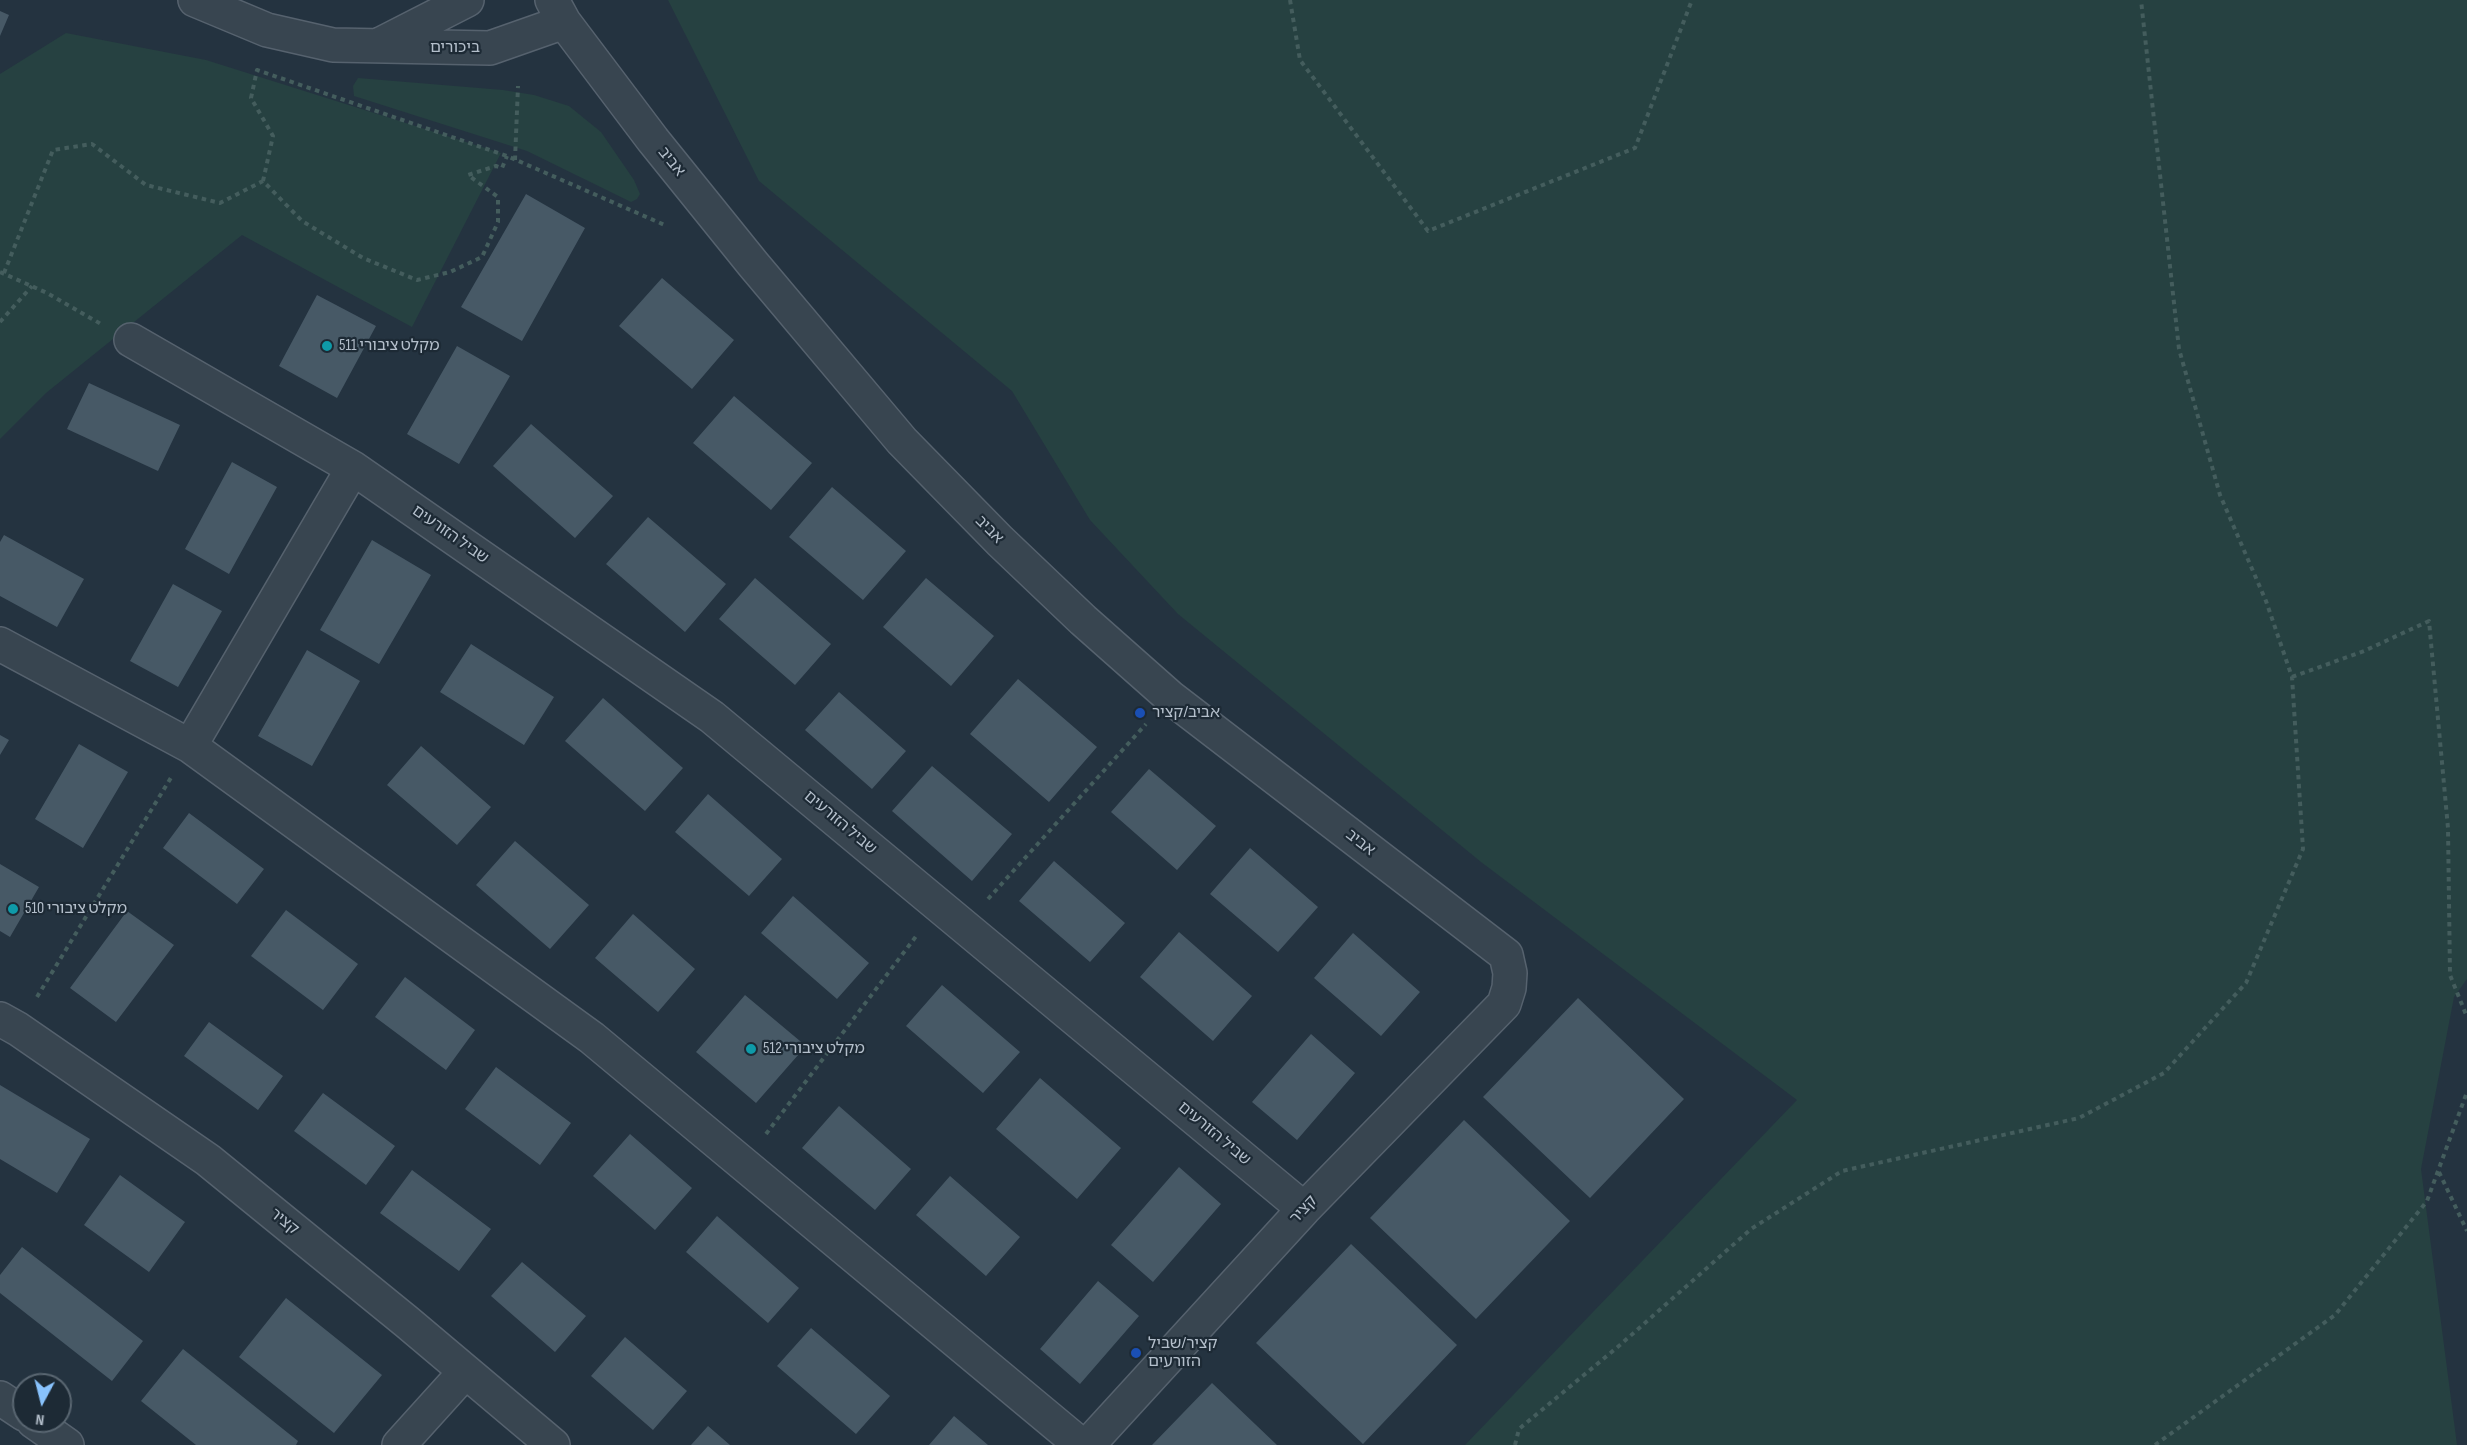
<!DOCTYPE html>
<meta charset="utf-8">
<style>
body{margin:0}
#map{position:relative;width:2467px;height:1445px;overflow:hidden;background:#243340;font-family:"Sofia Sans Condensed",sans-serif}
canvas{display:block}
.north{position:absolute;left:12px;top:1373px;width:60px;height:60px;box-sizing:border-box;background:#1d2a35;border:2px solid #596671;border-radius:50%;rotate:187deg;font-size:16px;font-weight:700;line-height:24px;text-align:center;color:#b4bfcb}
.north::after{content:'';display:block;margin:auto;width:21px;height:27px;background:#88c2fc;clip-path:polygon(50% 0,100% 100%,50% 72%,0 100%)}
</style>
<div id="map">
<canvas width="2467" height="1445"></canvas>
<div class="north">N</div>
</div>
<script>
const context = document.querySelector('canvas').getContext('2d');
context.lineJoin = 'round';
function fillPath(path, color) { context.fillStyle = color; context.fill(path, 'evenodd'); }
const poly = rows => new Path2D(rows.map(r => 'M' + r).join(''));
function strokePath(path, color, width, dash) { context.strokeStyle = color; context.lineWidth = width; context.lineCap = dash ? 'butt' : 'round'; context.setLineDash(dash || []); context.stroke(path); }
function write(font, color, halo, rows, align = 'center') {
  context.font = font + ' "Sofia Sans Condensed","Noto Sans Hebrew",sans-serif'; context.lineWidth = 4.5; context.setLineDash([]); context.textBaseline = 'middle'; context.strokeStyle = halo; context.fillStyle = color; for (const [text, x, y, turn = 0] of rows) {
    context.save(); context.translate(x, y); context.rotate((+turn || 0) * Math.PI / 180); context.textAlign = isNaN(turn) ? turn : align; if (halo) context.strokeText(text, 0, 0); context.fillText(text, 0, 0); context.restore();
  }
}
fillPath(poly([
 [668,0,2467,0,2467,979,2454,997,2421,1169,2457,1445,1465,1445,1797,1100,1481,862,1178,614,1090,520,1012,391,759,181],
 [66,33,206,60,501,153,412,327,242,235,46,393,0,439,0,74],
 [358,78,503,90,534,95,569,106,601,132,634,180,640,194,637,199,631,202,527,151,354,96,353,86]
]), '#264141');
fillPath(poly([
 [0,11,9,15,0,36],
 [526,194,585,228,522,341,461,307],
 [662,278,734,340,692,389,619,326],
 [317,295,376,326,337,398,279,366],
 [457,346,510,376,459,464,407,434],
 [89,383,180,425,158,471,67,429],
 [734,396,812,463,771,510,693,443],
 [531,424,613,496,575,538,493,466],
 [232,462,277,487,229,574,185,549],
 [832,487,906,551,863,600,789,537],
 [648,517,726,584,685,632,606,564],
 [4,535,84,579,57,627,0,596,0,542],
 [372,540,431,575,379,664,320,630],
 [755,578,831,644,795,685,719,619],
 [926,578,994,636,951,686,883,627],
 [173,584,222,611,178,687,130,661],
 [471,644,554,697,524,745,440,692],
 [307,650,360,681,312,766,258,736],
 [1018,679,1097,747,1049,802,970,734],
 [839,692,906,751,872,789,805,730],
 [603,698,683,768,645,811,565,741],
 [0,735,9,740,0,755],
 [79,744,128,772,83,848,35,819],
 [421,746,491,807,457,845,387,785],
 [932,766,1012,834,972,881,892,811],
 [1149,769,1216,826,1177,870,1111,812],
 [708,794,782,859,749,896,675,832],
 [189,813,264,869,237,904,163,848],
 [515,841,589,905,550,949,476,885],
 [1250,848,1318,907,1278,952,1210,894],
 [1054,861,1125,923,1090,962,1019,901],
 [0,864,39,887,10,937,0,931],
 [793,896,869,963,837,999,761,933],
 [286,910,358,964,323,1010,251,956],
 [127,911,174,945,116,1022,70,988],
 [633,914,695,969,658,1012,595,958],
 [1179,932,1252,996,1213,1041,1140,977],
 [1353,933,1420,992,1381,1036,1314,978],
 [405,977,475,1030,446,1070,375,1017],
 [942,985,1020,1052,983,1093,906,1026],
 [745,995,806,1046,756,1103,696,1052],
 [1578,998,1684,1099,1590,1198,1483,1097],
 [209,1022,283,1076,258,1110,184,1056],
 [1311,1034,1355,1073,1297,1140,1252,1102],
 [496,1067,571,1123,540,1165,465,1109],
 [1040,1078,1121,1148,1077,1199,996,1129],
 [0,1085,90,1139,57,1193,0,1159],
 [323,1093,395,1146,366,1185,294,1131],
 [839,1106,911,1169,875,1210,802,1148],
 [1464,1120,1570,1221,1476,1319,1370,1218],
 [630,1134,692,1188,655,1230,593,1176],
 [1179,1167,1221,1204,1153,1282,1111,1245],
 [412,1170,491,1229,459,1271,380,1213],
 [120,1175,185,1222,149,1272,84,1225],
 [950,1176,1020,1237,986,1276,916,1215],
 [717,1216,799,1288,768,1323,686,1252],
 [1351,1244,1457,1345,1363,1444,1256,1343],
 [22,1247,143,1341,112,1381,0,1293,0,1275],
 [522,1262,586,1316,555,1352,491,1296],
 [1098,1281,1139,1316,1080,1384,1040,1349],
 [286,1298,382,1375,334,1433,239,1357],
 [811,1328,890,1396,856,1434,777,1366],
 [625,1337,687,1391,653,1430,591,1376],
 [183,1349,298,1441,296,1445,196,1445,141,1401],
 [1212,1383,1277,1445,1152,1445],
 [954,1416,988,1445,929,1445],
 [708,1426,730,1445,691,1445]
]), '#475966');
const street = poly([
 [195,0,267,30,333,45,490,48,564,22],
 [552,0,564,22,653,140,753,264,902,441,1000,541,1083,620,1170,697,1506,955,1510,973,1509,988,1504,1004,1304,1209,1088,1445],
 [381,44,467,0],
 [131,340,353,468,712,717,1304,1209],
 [0,644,190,746,592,1038,1081,1445],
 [190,746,353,468],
 [0,1019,18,1029,208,1160,407,1322,553,1445],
 [0,1398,24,1414],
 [33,1421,67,1445],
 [399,1445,465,1372]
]);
strokePath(street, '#56626e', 36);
strokePath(poly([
 [1290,0,1300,60,1428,231,1635,148,1692,0],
 [515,160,518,86],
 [263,181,273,136,251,98,257,70,507,156,667,226],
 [0,272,47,293,101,324],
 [4,273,53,150,92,144,146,185,220,203,263,181,302,221,363,258,417,280,450,272,482,257,498,222,498,197,468,175,496,166,502,168,507,156],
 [0,322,32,286],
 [2292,677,2364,651,2429,621,2448,828,2450,975,2467,1017],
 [988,899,1146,724],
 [37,997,172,776],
 [766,1134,917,935],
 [2439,1172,2467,1231],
 [1515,1445,1519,1429,1620,1345,1751,1229,1842,1171,2079,1118,2164,1073,2246,983,2303,849,2292,677,2266,601,2220,495,2179,349,2141,0],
 [2155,1445,2335,1315,2427,1201,2467,1092]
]), '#445d5d', 4, [4.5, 4.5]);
strokePath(street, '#384550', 33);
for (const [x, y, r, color] of [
 [327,346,6,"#0f9aa8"],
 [1140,713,6,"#1a4fb4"],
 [13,909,6,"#0f9aa8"],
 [751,1049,6,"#0f9aa8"],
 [1136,1353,6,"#1a4fb4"]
]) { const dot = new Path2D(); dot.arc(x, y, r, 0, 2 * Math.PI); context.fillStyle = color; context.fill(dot); strokePath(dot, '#1d2a35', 2); }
write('16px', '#b4bfcb', '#1d2a35', [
 ["ביכורים",455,48],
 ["אביב",671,162,51],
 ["אביב",989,530,45],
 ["שביל הזורעים",450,535,35],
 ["שביל הזורעים",840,823,40],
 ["אביב",1360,843,38],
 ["שביל הזורעים",1214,1134,40],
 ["קציר",1304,1210,-47],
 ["קציר",284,1222,39]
]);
write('16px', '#b4bfcb', '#1d2a35', [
 ["מקלט ציבורי 511",339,346],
 ["אביב/קציר",1152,713],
 ["מקלט ציבורי 510",25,909],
 ["מקלט ציבורי 512",763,1049],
 ["קציר/שביל",1148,1344],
 ["הזורעים",1148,1362]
], 'left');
</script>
